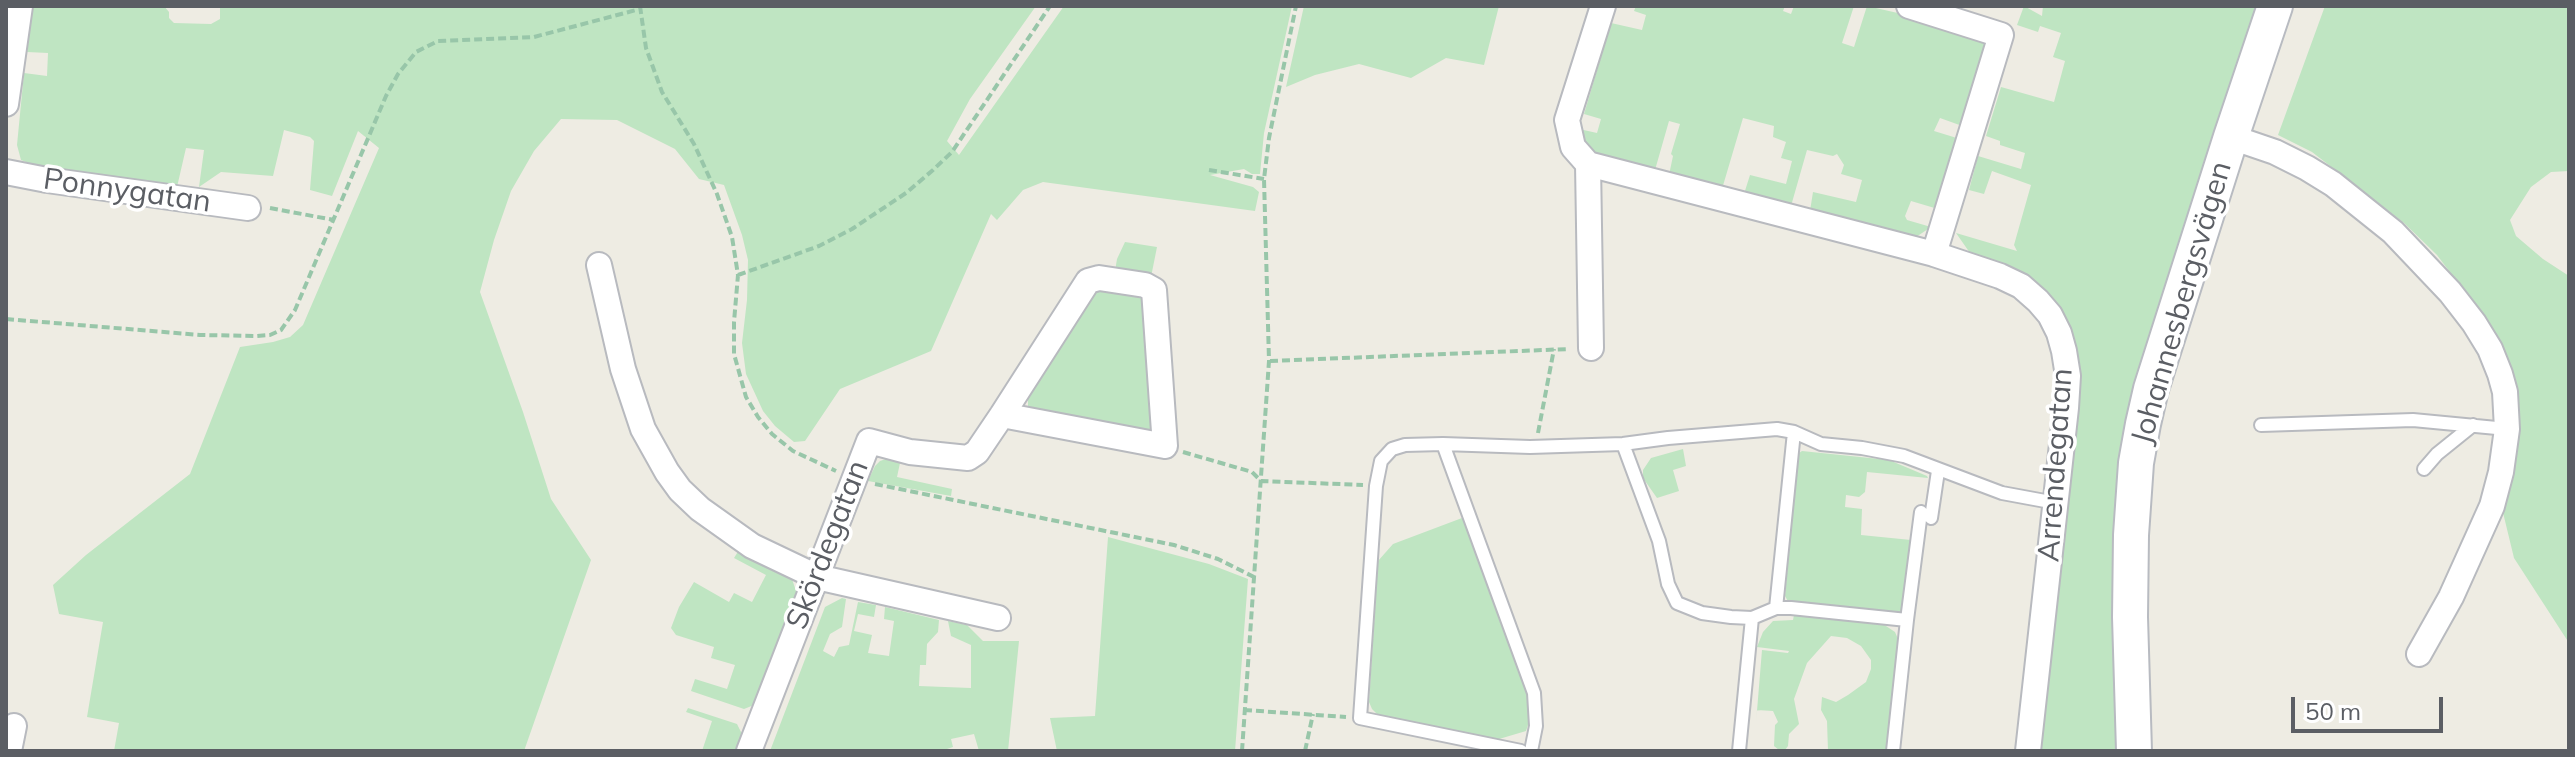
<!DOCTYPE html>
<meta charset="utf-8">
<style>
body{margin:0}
#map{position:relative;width:2575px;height:757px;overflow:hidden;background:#eeece3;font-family:Mulish,sans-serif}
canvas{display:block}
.frame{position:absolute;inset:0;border:8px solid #5b5e64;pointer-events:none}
.scale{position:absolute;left:2291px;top:697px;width:152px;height:36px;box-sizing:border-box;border:4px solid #5b5e64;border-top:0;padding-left:10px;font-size:24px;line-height:28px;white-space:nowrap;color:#5b5e64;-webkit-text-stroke:6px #fff;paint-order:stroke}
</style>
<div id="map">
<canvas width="2575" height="757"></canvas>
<div class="frame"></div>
<div class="scale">50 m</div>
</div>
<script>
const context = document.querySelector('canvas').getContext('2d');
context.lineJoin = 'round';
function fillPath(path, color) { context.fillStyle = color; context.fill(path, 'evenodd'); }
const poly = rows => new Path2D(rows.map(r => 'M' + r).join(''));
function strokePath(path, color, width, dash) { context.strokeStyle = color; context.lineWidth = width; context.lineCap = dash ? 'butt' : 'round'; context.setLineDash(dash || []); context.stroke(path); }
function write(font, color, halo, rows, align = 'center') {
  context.font = font + ' Mulish,sans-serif'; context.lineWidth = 7; context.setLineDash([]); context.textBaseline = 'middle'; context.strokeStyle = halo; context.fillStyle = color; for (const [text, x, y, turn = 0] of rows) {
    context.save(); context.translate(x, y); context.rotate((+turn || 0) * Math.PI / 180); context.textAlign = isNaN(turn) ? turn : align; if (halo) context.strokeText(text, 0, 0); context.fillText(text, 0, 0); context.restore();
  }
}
fillPath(poly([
 [33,6,164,6,169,12,169,18,174,23,211,24,220,19,220,6,1036,6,970,99,947,141,959,155,1064,6,1292,6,1264,133,1260,174,1252,174,1244,169,1210,175,1253,187,1259,192,1255,211,1043,182,1023,190,997,220,991,214,931,351,840,389,805,441,794,442,775,426,763,411,746,374,742,343,747,300,748,260,742,235,724,185,699,179,675,149,617,120,561,119,534,151,511,191,494,240,480,292,523,412,551,499,591,560,524,751,114,751,119,723,87,717,103,622,59,614,53,585,86,555,190,474,240,347,273,342,290,337,303,325,379,148,358,131,332,196,310,190,314,141,310,137,284,130,273,176,221,172,199,187,204,150,186,148,177,187,36,166,21,160,17,145,24,73,47,76,48,53,27,52],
 [1304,6,1499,6,1484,65,1446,58,1411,78,1359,64,1315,75,1286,87],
 [1636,6,1785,6,1783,11,1791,14,1794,6,1854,6,1842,43,1854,47,1867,6,1924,19,1981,36,1990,54,1965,127,1940,118,1934,131,1960,139,1938,209,1911,201,1905,216,1907,220,1931,227,1916,237,1810,211,1813,192,1856,202,1862,180,1841,174,1844,165,1837,154,1833,156,1807,150,1791,206,1744,194,1750,175,1786,184,1792,161,1781,158,1786,142,1773,137,1774,126,1743,118,1722,189,1669,175,1673,156,1671,154,1680,124,1669,121,1655,170,1587,153,1579,129,1597,133,1601,119,1584,114,1611,23,1642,30,1646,15,1634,11],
 [2024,6,2042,16,2043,6,2266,6,2151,364,2127,751,2040,751,2071,449,2072,340,1970,253,1956,233,2017,251,2014,245,2031,185,1992,171,1984,194,1969,190,1978,156,2021,169,2025,153,2000,145,2000,141,1986,136,2001,87,2054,102,2065,61,2053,57,2061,33,2040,26,2038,32,2017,25],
 [2325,6,2569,6,2569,171,2551,172,2531,187,2510,220,2516,236,2543,259,2569,276,2569,643,2514,558,2498,492,2510,477,2485,319,2437,255,2404,223,2312,152,2278,135],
 [1125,242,1157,247,1151,277,1115,271,1117,259],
 [1100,288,1146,297,1153,432,1028,409,1028,399,1080,312],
 [1683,449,1686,466,1673,470,1679,491,1657,498,1643,478,1643,470,1651,458],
 [1802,451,1889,460,1927,476,1928,478,1867,472,1865,492,1859,497,1846,495,1845,507,1862,509,1861,535,1911,540,1912,534,1914,535,1904,610,1897,614,1789,603,1785,596,1797,462,1799,453],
 [886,459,900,463,897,477,952,489,951,496,868,481,875,466,880,461],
 [1462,518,1468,528,1530,693,1530,719,1526,731,1489,742,1380,717,1372,709,1369,702,1378,561,1393,544],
 [1108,537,1209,564,1248,579,1235,751,1057,751,1050,718,1095,716],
 [739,550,792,579,799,600,754,705,744,709,691,691,695,679,727,689,735,665,711,658,714,647,676,635,671,628,679,607,694,582,729,602,734,593,752,602,766,575,734,558],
 [842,598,846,599,842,627,830,634,823,651,834,657,839,647,849,645,858,602,876,605,874,617,858,614,854,631,872,635,868,653,889,656,894,621,884,619,885,607,939,620,938,632,927,644,926,665,920,665,919,686,971,688,971,645,951,636,948,621,967,625,983,641,1019,641,1008,751,979,751,974,734,951,739,953,747,941,751,770,751,825,607],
 [1794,615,1883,624,1895,632,1898,639,1897,675,1888,751,1828,751,1827,721,1821,710,1822,697,1836,702,1848,695,1866,682,1871,669,1871,660,1861,646,1847,638,1831,636,1807,663,1794,699,1799,724,1789,734,1788,746,1785,750,1779,750,1774,746,1775,725,1778,722,1773,711,1757,710,1756,723,1762,650,1788,653,1789,651,1757,647,1763,632,1773,621,1793,620],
 [688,708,737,724,744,738,740,751,702,751,712,721,686,712]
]), '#bfe5c2');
const lane = poly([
 [2261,425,2413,420,2507,429],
 [1443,444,1534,693,1536,726,1531,751],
 [1623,444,1659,541,1668,584,1677,603,1702,613,1731,617,1752,618,1776,608,1791,608,1907,620,1893,751],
 [2424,469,2437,454,2473,425],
 [1931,518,1938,471],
 [1776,608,1794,432],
 [1907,620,1921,512],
 [1521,751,1360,718,1376,486,1381,461,1392,449,1405,445,1443,444,1530,447,1623,444,1668,438,1777,429,1794,432,1821,444,1862,448,1904,456,2002,493,2056,503],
 [1739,751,1752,618]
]);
const street = poly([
 [1603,6,1567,120,1573,147,1588,164,1934,254,2000,276,2021,286,2038,301,2050,315,2059,333,2064,351,2068,376,2066,408,2028,751],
 [1909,6,2001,35,1934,254],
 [6,104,20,6],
 [2231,137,2275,152,2307,168,2333,184,2393,232,2450,292,2474,323,2490,349,2500,374,2505,392,2507,429,2501,472,2492,506,2451,597,2419,654],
 [1588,164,1591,348],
 [6,172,47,180,248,208],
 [599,265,623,369,643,429,667,472,680,490,700,509,752,546,817,577,998,618],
 [9,751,14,726],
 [749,751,869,441,910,452,968,458,977,452,1002,415,1088,281,1099,278,1145,285,1154,290,1165,446,1002,415]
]);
const secondary = poly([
 [2134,751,2130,617,2131,535,2136,463,2143,424,2151,389,2231,137,2275,6]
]);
strokePath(lane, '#b8babf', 16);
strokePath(street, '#b8babf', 28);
strokePath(secondary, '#b8bbc1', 38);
strokePath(poly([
 [640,6,646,48,662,92,694,144,717,194,732,237,738,275,734,322,734,354,746,397,758,417,772,434,793,451,836,471],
 [1209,170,1264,179],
 [270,208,334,220],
 [738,275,819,246,852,229,906,193,933,170,952,152,1050,6],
 [6,319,200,335,257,336,270,335,281,330,295,310,386,96,398,74,416,52,438,41,534,37,640,9],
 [1270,361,1569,349],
 [1538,433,1554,349],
 [1183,452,1252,472,1261,481,1363,485],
 [875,484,1174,545,1218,559,1254,577],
 [1244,710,1346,717],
 [1242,751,1269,361,1264,179,1269,138,1296,6],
 [1305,751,1313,714]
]), '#98c6a9', 4, [8, 4]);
strokePath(lane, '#fff', 12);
strokePath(street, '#fff', 24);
strokePath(secondary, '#fff', 34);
write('30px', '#5b5e64', '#fff', [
 ["Ponnygatan",127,191,8],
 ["Johannesbergsvägen",2182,303,-74],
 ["Arrendegatan",2056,465,-86],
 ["Skördegatan",828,545,-69]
]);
</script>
